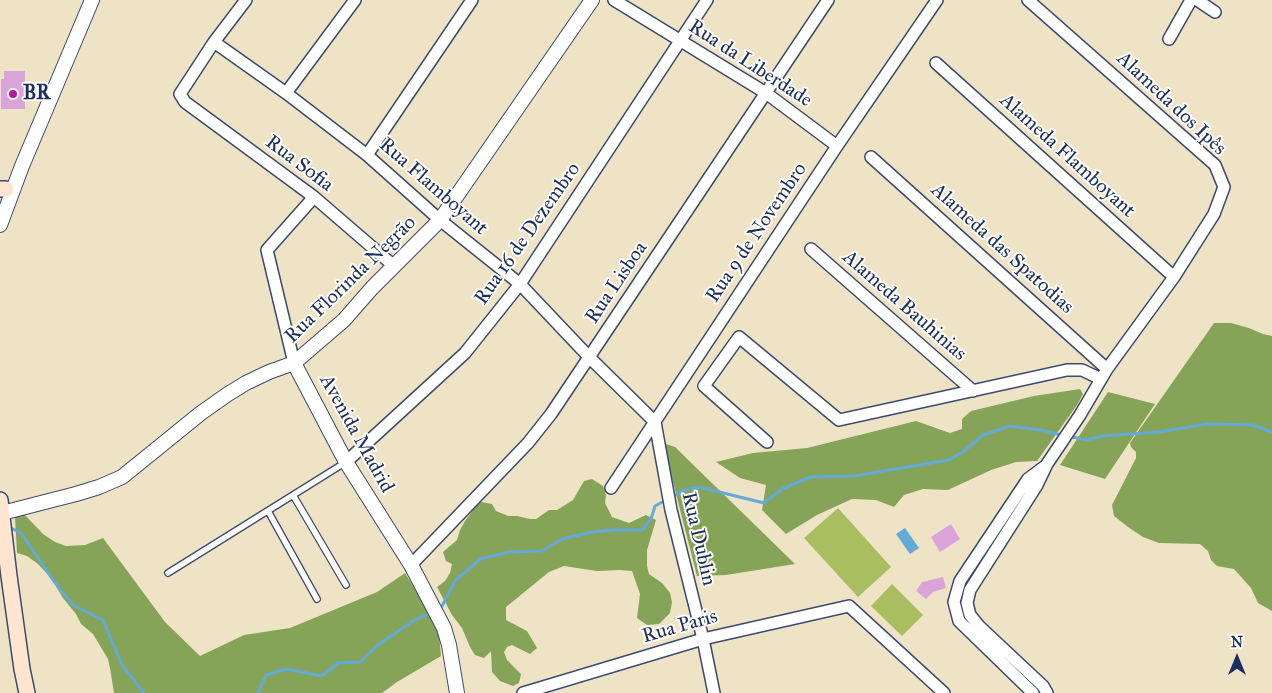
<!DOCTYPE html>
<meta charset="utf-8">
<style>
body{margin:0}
#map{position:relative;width:1272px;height:693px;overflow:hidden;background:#efe3c5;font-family:"IM FELL Great Primer",serif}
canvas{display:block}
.north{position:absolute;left:1212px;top:633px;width:50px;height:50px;-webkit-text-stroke:4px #fdfcf7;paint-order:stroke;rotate:0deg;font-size:14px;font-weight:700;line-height:20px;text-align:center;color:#1b2f5e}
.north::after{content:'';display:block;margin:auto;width:18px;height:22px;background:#1b2f5e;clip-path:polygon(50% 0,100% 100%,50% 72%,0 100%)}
</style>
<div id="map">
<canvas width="1272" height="693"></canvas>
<div class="north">N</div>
</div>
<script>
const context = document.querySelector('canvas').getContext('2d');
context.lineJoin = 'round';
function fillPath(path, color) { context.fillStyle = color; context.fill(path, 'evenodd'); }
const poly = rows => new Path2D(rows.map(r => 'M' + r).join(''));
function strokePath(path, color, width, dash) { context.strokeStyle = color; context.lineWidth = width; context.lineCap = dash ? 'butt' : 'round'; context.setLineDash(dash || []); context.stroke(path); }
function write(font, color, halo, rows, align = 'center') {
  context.font = font + ' "IM FELL Great Primer",serif'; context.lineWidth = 4; context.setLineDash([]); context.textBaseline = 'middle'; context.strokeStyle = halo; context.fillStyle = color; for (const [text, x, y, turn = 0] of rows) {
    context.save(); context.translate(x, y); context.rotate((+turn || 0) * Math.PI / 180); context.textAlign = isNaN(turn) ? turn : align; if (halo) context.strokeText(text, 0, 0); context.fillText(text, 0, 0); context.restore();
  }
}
fillPath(poly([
 [838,508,891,567,858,597,804,538],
 [892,584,923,615,902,636,871,606]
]), '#a9bd61');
fillPath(poly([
 [1214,323,1231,323,1249,328,1263,334,1272,336,1272,611,1258,603,1251,588,1234,569,1217,566,1211,560,1208,551,1200,544,1159,543,1143,537,1128,527,1114,516,1112,505,1136,458,1136,452,1131,447,1130,443],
 [1080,389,1083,394,1077,405,1037,461,1016,462,991,470,948,490,923,489,904,495,894,507,876,500,852,499,817,515,786,534,762,510,766,485,740,478,716,462,753,453,807,448,916,421,950,433,962,429,962,419,971,411,1034,396],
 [1108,392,1155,404,1105,479,1060,465],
 [663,443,675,447,795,564,726,575,697,576],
 [592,479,603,486,606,495,605,503,612,517,629,523,646,515,656,520,647,550,647,566,649,574,662,583,670,593,672,602,670,613,659,624,647,625,637,618,640,594,632,571,620,570,597,571,564,566,549,572,506,607,506,620,527,631,537,648,530,654,512,645,507,647,504,652,507,660,521,674,519,683,513,686,500,681,492,672,491,651,484,658,475,655,470,647,462,628,452,615,437,587,445,581,450,573,452,564,446,561,443,552,457,540,460,530,465,521,476,506,481,502,492,504,496,511,508,516,517,516,530,519,536,519,549,510,557,510,573,500,584,481],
 [23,513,43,534,55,542,66,546,85,545,103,538,165,622,200,656,244,635,290,628,377,592,405,573,432,617,439,634,441,656,397,682,382,693,114,693,110,668,108,659,93,634,81,624,76,614,63,598,51,578,38,564,27,556,17,553,15,517]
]), '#86a457');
fillPath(poly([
 [905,528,919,548,910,554,896,534]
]), '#63aad9');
strokePath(poly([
 [1068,436,1086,440,1104,436,1159,432,1207,424,1253,425,1272,432],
 [672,497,684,490,699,487,764,503,782,489,810,477,854,476,949,460,964,451,983,435,1010,426,1040,430,1062,435],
 [9,527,21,533,53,580,73,605,103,620,122,665,144,693],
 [438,609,441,608,455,581,480,559,509,552,542,551,562,539,593,532,613,530,642,530,651,519,655,506,666,500],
 [258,693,266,675,286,669,322,676,338,663,360,662,378,645,413,621,433,612]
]), '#63aad9', 3);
fillPath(poly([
 [4,71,25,71,25,109,1,109,1,79,4,79],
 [951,524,960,539,940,552,931,537],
 [943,577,946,588,933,592,926,599,916,591,922,582]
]), '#daa4da');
const service = poly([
 [293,495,346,585],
 [268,511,317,599],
 [168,573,346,462]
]);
const minor = poly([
 [246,0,214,42,180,94,185,102,314,197,394,266],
 [614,0,766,93,837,146],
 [1028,0,1215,165,1224,187,1214,214,1174,277,1107,369,1080,415,1047,464,1037,485,970,590,967,603,970,615,979,626,1043,686,1047,693],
 [1197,0,1215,12],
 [1169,39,1191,0],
 [214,42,286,93,367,155,440,220,520,284,590,358,655,422],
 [936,63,1174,277],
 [286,93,355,0],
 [367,155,472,0],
 [871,157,1107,369],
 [811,249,973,391],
 [294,363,267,250,314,197],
 [655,422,671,510,703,639,714,693],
 [767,442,704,386,739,337,839,420,1067,370,1082,370,1101,379],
 [346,462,465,353,520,284,707,0],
 [611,488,837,146,937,0],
 [411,565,528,443,551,414,828,0],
 [523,693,703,639,849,606,944,693],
 [1033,693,959,621,954,602,960,581,1028,479,1044,467]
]);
const tertiary = poly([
 [0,225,22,166,92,0],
 [294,363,346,462,411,565,444,628,449,645,457,693],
 [2,513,76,494,99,487,122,477,201,413,228,394,246,383,269,372,294,363,344,320,372,288,440,220,592,0]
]);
const secondary = poly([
 [0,189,6,189],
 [0,500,9,576,22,669,27,693]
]);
strokePath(service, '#3b4a6d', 8);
strokePath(minor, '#3b4a6d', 14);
strokePath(tertiary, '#3b4a6d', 16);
strokePath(secondary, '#3b4a6d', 18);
strokePath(service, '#fff', 5.5);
strokePath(minor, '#fff', 11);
strokePath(tertiary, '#fff', 14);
strokePath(secondary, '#fde5d0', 15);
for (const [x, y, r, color] of [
 [13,94,5,"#b5179e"]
]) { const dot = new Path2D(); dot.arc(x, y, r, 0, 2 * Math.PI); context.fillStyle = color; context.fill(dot); strokePath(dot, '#fdfcf7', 2); }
write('20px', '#1b2f5e', '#fdfcf7', [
 ["Rua da Liberdade",750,64,33],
 ["Alameda dos Ipês",1171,104,43],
 ["Alameda Flamboyant",1067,156,42],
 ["Rua Sofia",299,164,37],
 ["Rua Flamboyant",433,187,41],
 ["Rua 9 de Novembro",757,233,-56],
 ["Rua 16 de Dezembro",528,234,-55],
 ["Alameda das Spatodias",1002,249,42],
 ["Rua Florinda Negrão",351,280,-44],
 ["Rua Lisboa",617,283,-56],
 ["Alameda Bauhinias",904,306,41],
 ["Avenida Madrid",356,434,61],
 ["Rua Dublin",698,539,77],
 ["Rua Paris",680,627,-16]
]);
write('bold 20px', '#1b2f5e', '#fdfcf7', [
 ["BR",23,94]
], 'left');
</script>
